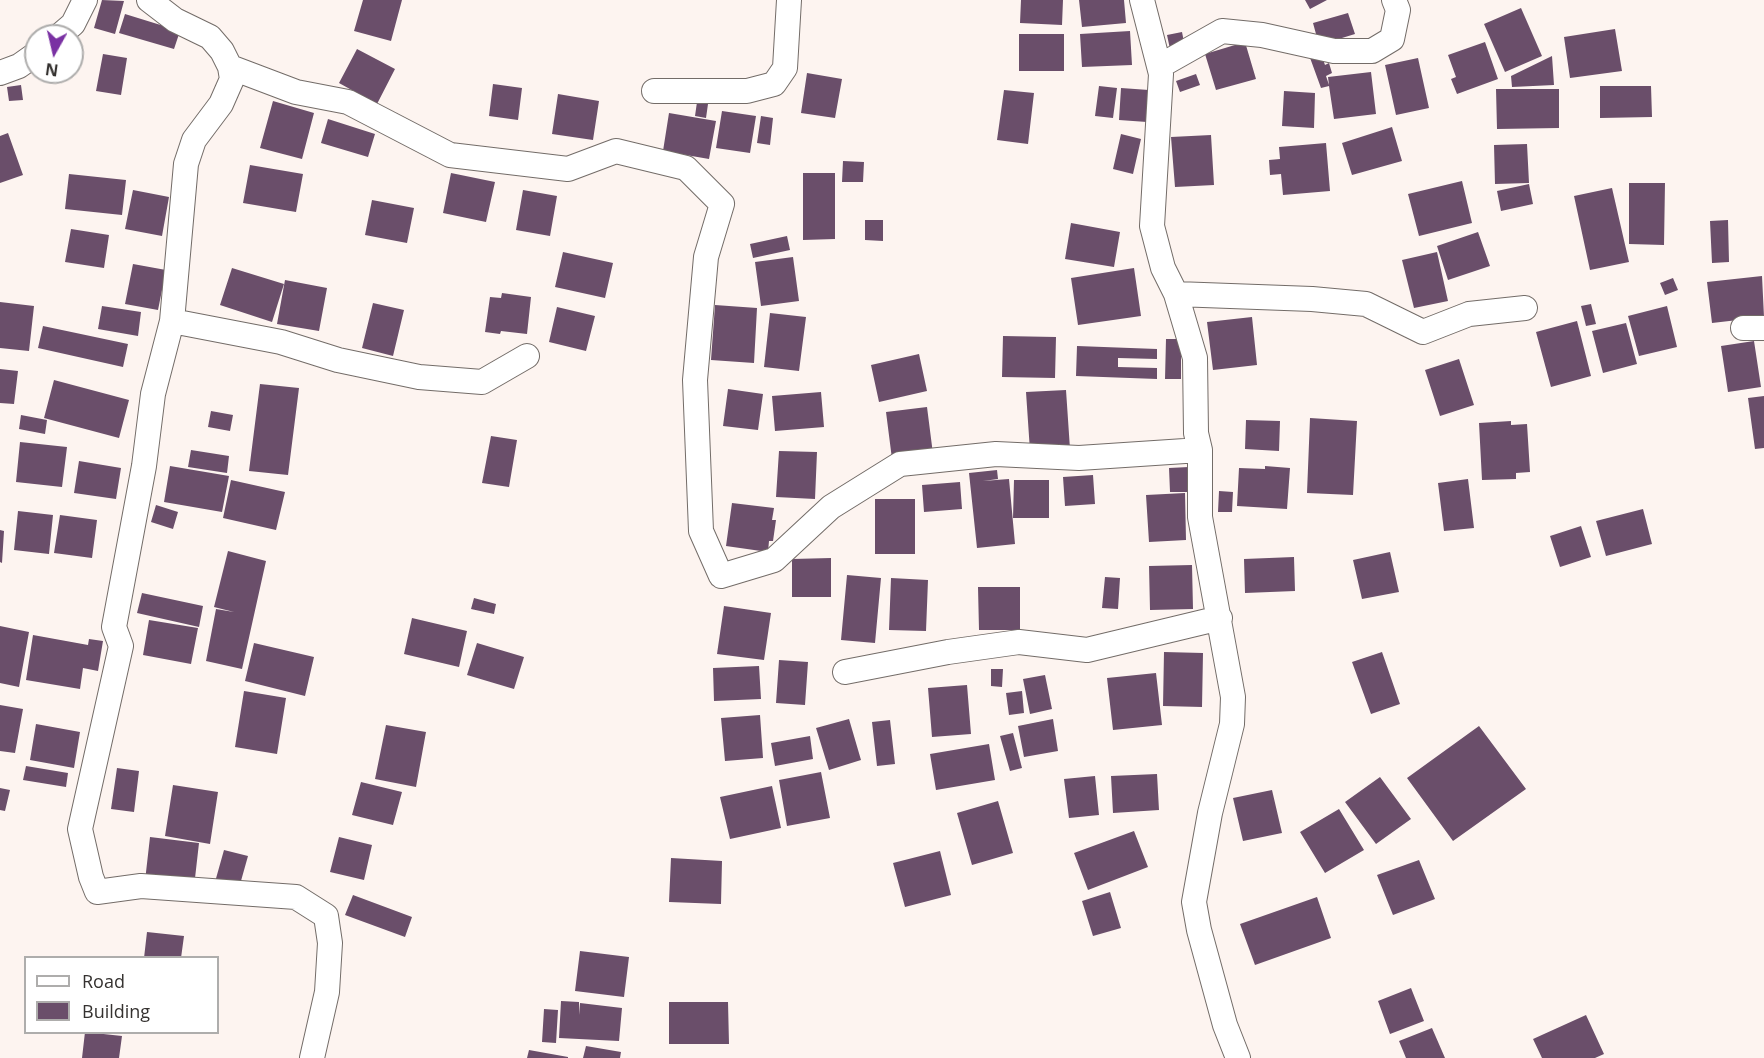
<!DOCTYPE html>
<style>
body{margin:0}
#map{position:relative;width:1764px;height:1058px;overflow:hidden;background:#fdf4f0;font-family:"Open Sans",sans-serif}
canvas{display:block}
.legend{position:absolute;left:24px;top:956px;width:195px;height:78px;box-sizing:border-box;background:#fff;border:2px solid #aeadac;margin:0;padding:8px 10px;list-style:none;font-size:18px;color:#353230}
.legend li{display:flex;align-items:center;gap:12px;height:30px}
.legend b{width:30px;border:2px solid #aeadac}
.north{position:absolute;left:24px;top:24px;width:60px;height:60px;box-sizing:border-box;background:#fff;border:2px solid #aeadac;border-radius:50%;rotate:188deg;font-size:16px;font-weight:700;line-height:24px;text-align:center;color:#353230}
.north::after{content:'';display:block;margin:auto;width:21px;height:27px;background:#7a31a3;clip-path:polygon(50% 0,100% 100%,50% 72%,0 100%)}
</style>
<div id="map">
<canvas width="1764" height="1058"></canvas>
<ul class="legend">
<li><b style="height:8px;background:#fff"></b>Road</li>
<li><b style="height:16px;background:#6a4e6a"></b>Building</li>
</ul>
<div class="north">N</div>
</div>
<script>
const context = document.querySelector('canvas').getContext('2d');
context.lineJoin = 'round';
function fillPath(path, color) { context.fillStyle = color; context.fill(path, 'evenodd'); }
const poly = rows => new Path2D(rows.map(r => 'M' + r).join(''));
function strokePath(path, color, width, dash) { context.strokeStyle = color; context.lineWidth = width; context.lineCap = dash ? 'butt' : 'round'; context.setLineDash(dash || []); context.stroke(path); }
fillPath(poly([
 [102,0,124,1,115,34,94,28],
 [363,0,402,0,391,41,354,31],
 [1021,0,1063,0,1062,25,1020,23],
 [1079,0,1124,0,1126,23,1082,27],
 [1305,0,1327,0,1310,9],
 [1521,8,1542,56,1505,72,1484,24],
 [1348,13,1355,34,1319,45,1313,23],
 [125,14,180,31,174,49,119,33],
 [1615,29,1622,71,1570,78,1564,37],
 [1130,31,1132,65,1082,67,1080,34],
 [1182,32,1185,47,1170,49,1167,35],
 [1019,34,1064,34,1064,71,1019,71],
 [1245,42,1256,79,1216,90,1205,54],
 [1485,42,1498,79,1457,94,1451,79,1456,77,1448,55],
 [357,49,395,69,377,104,339,83],
 [1320,51,1325,65,1329,63,1332,73,1326,76,1329,85,1328,77,1371,72,1376,114,1334,119,1329,86,1321,88,1309,55],
 [103,54,127,58,121,95,96,91],
 [1552,56,1554,85,1512,87,1511,76],
 [1418,58,1429,108,1396,115,1385,65],
 [807,73,842,79,835,118,801,113],
 [1196,74,1200,85,1180,92,1176,81],
 [493,84,522,88,518,120,489,116],
 [21,85,23,100,9,101,7,87],
 [1099,86,1117,88,1113,118,1095,116],
 [1600,86,1651,86,1652,117,1600,118],
 [1121,88,1149,90,1147,122,1119,120],
 [1496,89,1559,89,1559,128,1497,129],
 [1004,90,1034,93,1028,144,997,140],
 [1284,91,1315,93,1314,128,1282,126],
 [558,94,599,101,593,140,552,134],
 [273,101,314,113,302,159,260,148],
 [697,102,708,104,706,118,695,116],
 [722,111,756,116,750,153,716,148],
 [669,113,716,121,709,159,663,151],
 [761,116,773,118,770,145,757,143],
 [328,119,375,134,368,157,321,143],
 [1392,127,1402,161,1352,175,1342,143],
 [8,133,23,175,0,183,0,136],
 [1121,134,1141,139,1133,174,1113,169],
 [1211,135,1214,185,1175,187,1171,137],
 [1326,143,1330,191,1283,195,1281,174,1270,175,1269,160,1280,159,1279,147],
 [1527,144,1529,183,1495,184,1494,145],
 [843,161,864,162,863,182,842,182],
 [250,165,303,174,296,212,243,203],
 [451,173,495,182,486,222,443,213],
 [803,173,835,173,835,239,803,240],
 [69,174,126,180,122,215,65,209],
 [1462,181,1472,223,1419,236,1408,194],
 [1629,183,1665,183,1664,245,1629,244],
 [1529,184,1533,204,1501,211,1497,191],
 [1612,188,1629,262,1590,270,1574,196],
 [133,190,169,197,162,236,125,229],
 [523,190,557,196,550,236,516,230],
 [372,200,414,208,407,243,365,235],
 [865,220,883,220,883,241,865,240],
 [1728,220,1729,262,1712,263,1710,221],
 [1071,223,1120,232,1114,267,1065,259],
 [71,229,109,235,104,268,65,262],
 [1478,232,1490,266,1448,280,1437,246],
 [787,236,790,250,753,258,750,244],
 [563,252,613,263,605,298,555,287],
 [1437,252,1448,301,1414,308,1402,260],
 [793,257,799,301,761,306,755,262],
 [133,264,166,270,158,310,125,304],
 [232,268,284,284,272,322,220,305],
 [1134,268,1141,316,1078,325,1071,278],
 [1762,276,1764,317,1712,323,1707,282],
 [1673,278,1678,290,1665,295,1660,283],
 [285,280,327,288,319,331,277,324],
 [502,293,531,297,527,334,501,331,500,334,485,332,490,297,501,298],
 [0,302,34,306,29,351,0,348],
 [373,303,404,310,393,356,362,348],
 [1591,304,1596,324,1586,326,1581,306],
 [715,305,757,308,754,363,711,360],
 [102,306,141,312,138,336,98,329],
 [1667,306,1677,347,1639,356,1628,316],
 [557,307,595,316,586,351,549,342],
 [770,313,806,317,799,371,764,367],
 [1252,317,1257,365,1213,370,1207,322],
 [1577,321,1591,376,1551,387,1536,332],
 [1626,323,1637,364,1603,373,1592,331],
 [43,326,128,344,123,367,38,348],
 [1003,336,1056,337,1055,378,1002,377],
 [1166,339,1181,339,1181,379,1165,379],
 [1754,341,1761,387,1728,392,1721,346],
 [1077,346,1157,349,1157,359,1118,358,1118,367,1157,368,1157,379,1076,376],
 [919,354,927,391,879,402,871,365],
 [1459,359,1474,405,1440,416,1425,370],
 [0,369,18,371,14,404,0,403],
 [54,380,129,400,119,438,44,418],
 [260,384,299,388,288,475,249,471],
 [728,389,763,394,758,430,723,426],
 [1066,390,1070,449,1030,451,1026,392],
 [821,392,824,427,775,431,772,396],
 [1764,396,1764,448,1755,449,1748,398],
 [927,407,933,454,892,459,886,412],
 [211,411,233,415,230,431,208,427],
 [21,415,47,420,45,434,19,429],
 [1310,418,1357,421,1353,495,1307,493],
 [1246,420,1280,421,1279,451,1245,449],
 [1511,421,1511,425,1527,424,1530,472,1516,473,1516,479,1482,480,1479,423],
 [491,436,517,440,509,487,482,483],
 [20,442,67,447,62,487,16,482],
 [191,450,229,456,227,473,188,467],
 [779,451,817,452,815,499,776,497],
 [79,461,121,468,116,499,74,493],
 [170,466,229,476,222,512,164,502],
 [1265,466,1290,468,1287,509,1237,506,1239,468,1265,469],
 [1189,467,1190,492,1170,492,1169,468],
 [997,470,998,479,983,481,1009,479,1015,544,977,548,969,473],
 [1093,475,1095,504,1065,506,1063,477],
 [1468,479,1474,528,1444,531,1438,483],
 [231,480,285,492,276,530,223,518],
 [1014,480,1049,480,1049,518,1013,518],
 [960,482,962,509,924,512,922,485],
 [1219,491,1233,492,1232,512,1218,512],
 [1185,493,1186,540,1149,542,1146,495],
 [875,499,915,499,915,554,875,554],
 [732,503,774,508,772,520,776,520,773,541,769,541,768,552,726,546],
 [156,505,178,512,173,529,151,522],
 [1643,509,1652,544,1606,556,1596,521],
 [18,511,53,515,49,554,14,550],
 [60,515,97,520,92,558,54,553],
 [1581,526,1591,557,1560,567,1550,536],
 [0,530,4,531,2,563,0,562],
 [228,551,266,561,242,669,206,661,216,609,234,612,214,607],
 [1390,552,1399,592,1362,599,1353,560],
 [1294,557,1295,591,1245,593,1244,559],
 [831,558,831,597,792,597,792,559],
 [1192,565,1193,609,1150,610,1149,566],
 [847,575,881,578,875,643,841,640],
 [1105,577,1120,578,1118,609,1102,608],
 [891,578,928,580,926,631,889,630],
 [978,587,1020,587,1020,630,979,630],
 [142,593,203,606,199,627,137,613],
 [474,598,496,604,494,614,471,609],
 [724,606,771,613,764,660,717,654],
 [412,618,467,631,459,667,404,654],
 [149,620,198,628,191,664,143,655],
 [0,626,29,632,19,687,0,683],
 [33,635,88,645,89,639,103,641,98,671,83,668,80,689,26,680],
 [254,643,314,657,305,696,245,681],
 [477,643,524,657,514,689,467,675],
 [1164,652,1203,653,1202,707,1163,706],
 [1382,652,1400,704,1371,714,1352,662],
 [779,660,808,662,805,705,776,703],
 [759,666,761,699,714,701,713,668],
 [991,669,1003,669,1002,687,991,686],
 [1156,673,1162,725,1113,730,1107,678],
 [1045,675,1052,709,1030,714,1023,679],
 [967,685,971,734,932,737,928,688],
 [244,691,286,698,277,754,235,747],
 [1022,691,1024,713,1009,715,1006,693],
 [0,705,23,709,15,753,0,751],
 [760,715,763,758,725,761,721,718],
 [849,719,861,760,829,770,816,728],
 [1053,719,1058,751,1024,757,1018,726],
 [890,720,895,764,877,766,872,722],
 [36,724,80,732,74,768,30,760],
 [386,725,426,732,416,787,375,779],
 [1479,726,1526,789,1453,841,1407,778],
 [1013,733,1022,768,1010,771,1000,736],
 [810,736,813,759,775,766,771,743],
 [989,744,995,780,936,790,930,754],
 [26,766,68,773,66,787,23,780],
 [117,768,139,771,134,812,111,809],
 [821,772,830,818,787,826,779,780],
 [1157,774,1159,810,1113,813,1111,776],
 [1095,776,1099,815,1069,818,1064,779],
 [1380,777,1411,819,1376,844,1345,802],
 [361,782,402,792,393,825,352,815],
 [173,785,218,792,210,844,165,836],
 [772,786,781,828,730,839,720,797],
 [0,788,10,790,5,811,0,810],
 [1272,790,1282,833,1243,841,1233,798],
 [998,801,1013,853,972,865,957,813],
 [1339,809,1364,850,1325,873,1300,832],
 [1134,831,1148,867,1088,890,1074,853],
 [150,837,199,843,194,887,145,881],
 [339,837,372,845,364,880,330,872],
 [224,850,248,856,239,888,215,882],
 [940,851,951,895,905,907,893,863],
 [671,858,722,861,721,904,669,902],
 [1419,860,1435,899,1393,915,1377,875],
 [1110,892,1121,928,1093,936,1082,901],
 [353,895,412,917,405,937,345,915],
 [1317,897,1331,938,1255,965,1240,924],
 [147,932,184,936,181,958,144,958],
 [580,951,629,957,624,997,575,991],
 [1411,988,1424,1021,1390,1034,1378,1001],
 [561,1001,579,1002,579,1015,580,1003,622,1008,619,1041,559,1038],
 [669,1002,728,1002,729,1044,669,1044],
 [544,1009,558,1010,556,1043,542,1042],
 [1586,1015,1604,1054,1595,1058,1542,1058,1533,1039],
 [1432,1028,1445,1058,1406,1058,1399,1041],
 [85,1032,122,1036,119,1058,82,1058],
 [586,1046,621,1052,620,1058,583,1058],
 [529,1050,568,1057,568,1058,527,1058]
]), '#6a4e6a');
const minor = poly([
 [149,0,175,20,210,37,222,51,230,67,232,79,221,104,194,140,186,164,172,321,153,394,144,466,114,627,121,646,80,829,91,877,97,892,141,886,296,897,326,916,330,943,327,992,312,1058],
 [1142,0,1161,74,1152,226,1163,268,1176,294,1195,358,1196,433,1200,450,1200,517,1233,697,1232,724,1210,813,1194,902,1199,930,1225,1025,1238,1058],
 [59,36,73,24,85,0],
 [1160,66,1222,31,1262,35,1334,51,1372,51,1392,39,1398,10,1394,0],
 [230,67,296,92,348,102,450,155,568,169,616,151,686,168,722,204,706,257,695,380,701,531,721,576,774,560,831,507,900,464,996,454,1079,458,1200,450],
 [0,73,19,66,36,54],
 [654,91,747,91,774,84,785,68,789,0],
 [1176,294,1312,299,1366,304,1423,332,1469,314,1525,308],
 [172,321,281,342,338,360,419,377,482,382,527,356],
 [1743,328,1764,328],
 [845,672,948,652,1019,642,1087,650,1220,618]
]);
strokePath(minor, '#736c68', 26);
strokePath(minor, '#fff', 24);
</script>
